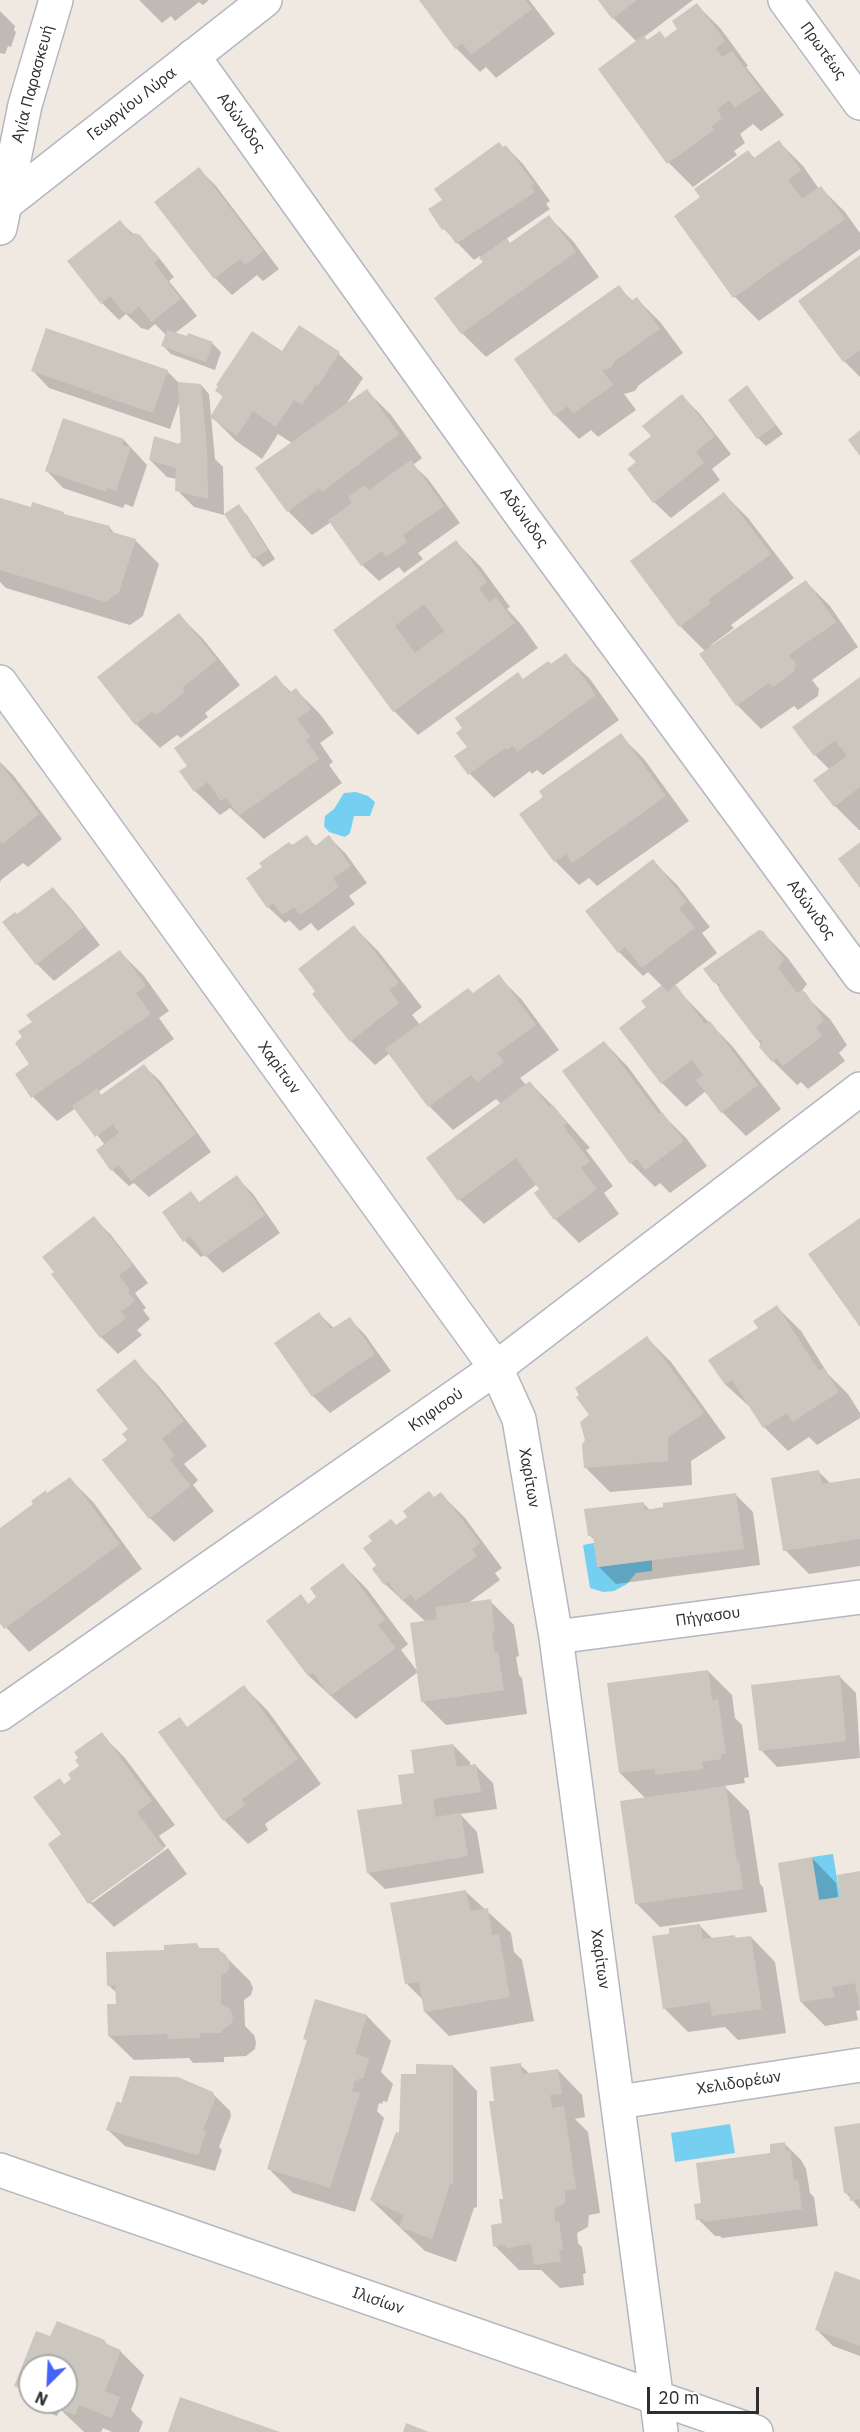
<!DOCTYPE html>
<meta charset="utf-8">
<style>
body{margin:0}
#map{position:relative;width:860px;height:2432px;overflow:hidden;background:#efe9e1;font-family:"IBM Plex Sans",sans-serif}
canvas{display:block}
.north{position:absolute;left:18px;top:2354px;width:60px;height:60px;box-sizing:border-box;background:#fff;border:2px solid #ababab;border-radius:50%;rotate:204deg;font-size:16px;font-weight:700;line-height:24px;text-align:center;color:#2e2e2e}
.north::after{content:'';display:block;margin:auto;width:21px;height:27px;background:#4264fb;clip-path:polygon(50% 0,100% 100%,50% 72%,0 100%)}
.scale{position:absolute;left:647px;top:2387px;width:112px;height:27px;box-sizing:border-box;border:3px solid #2e2e2e;border-top:0;padding-left:8px;font-size:18px;line-height:21px;white-space:nowrap;color:#2e2e2e;-webkit-text-stroke:4px #fff;paint-order:stroke}
</style>
<div id="map">
<canvas width="860" height="2432"></canvas>
<div class="north">N</div>
<div class="scale">20 m</div>
</div>
<script>
const context = document.querySelector('canvas').getContext('2d');
context.lineJoin = 'round';
function fillPath(path, color) { context.fillStyle = color; context.fill(path, 'evenodd'); }
const poly = rows => new Path2D(rows.map(r => 'M' + r).join(''));
function strokePath(path, color, width, dash) { context.strokeStyle = color; context.lineWidth = width; context.lineCap = dash ? 'butt' : 'round'; context.setLineDash(dash || []); context.stroke(path); }
function write(font, color, halo, rows, align = 'center') {
  context.font = font + ' "IBM Plex Sans",sans-serif'; context.lineWidth = 6; context.setLineDash([]); context.textBaseline = 'middle'; context.strokeStyle = halo; context.fillStyle = color; for (const [text, x, y, turn = 0] of rows) {
    context.save(); context.translate(x, y); context.rotate((+turn || 0) * Math.PI / 180); context.textAlign = isNaN(turn) ? turn : align; if (halo) context.strokeText(text, 0, 0); context.fillText(text, 0, 0); context.restore();
  }
}
fillPath(poly([
 [356,792,368,796,375,802,370,816,354,816,350,833,345,837,329,832,324,826,325,816,334,809,344,793],
 [594,1543,598,1567,652,1560,652,1571,636,1573,627,1584,614,1591,603,1592,590,1588,583,1545],
 [833,1854,840,1897,819,1900,812,1857],
 [730,2124,735,2153,675,2162,671,2133]
]), '#75cff0');
fillPath(poly([
 [139,0,209,0,203,5,199,2,175,21,171,16,162,23],
 [420,0,529,0,555,34,496,78,486,67,480,72,456,48],
 [599,0,693,0,644,37,648,41,666,39,680,30,697,5,721,29,748,66,746,67,784,115,761,131,753,124,740,134,745,143,734,151,737,155,693,187,669,163,600,69,637,42,613,18],
 [0,11,15,26,14,30,16,32,11,47,8,46,5,54,0,53],
 [779,142,803,166,819,189,821,188,845,212,860,233,860,249,759,321,735,297,676,216,703,198,748,152,756,159],
 [506,147,523,164,550,201,546,204,550,209,506,239,511,244,549,217,573,241,599,277,486,357,462,333,485,263,480,256,474,260,444,229,430,210],
 [199,169,216,186,279,269,263,281,257,275,232,295,215,278],
 [120,222,156,254,174,277,169,281,197,316,174,334,187,338,189,335,213,344,221,352,215,370,171,354,163,346,167,336,155,324,148,330,141,328,126,314,119,320,102,303],
 [860,257,860,377,844,361,800,301],
 [618,287,633,301,637,299,661,323,683,353,639,385,635,391,624,394,636,410,598,437,591,430,579,439,555,415],
 [299,327,339,354,363,378,345,406,367,391,391,415,422,458,413,465,428,479,460,523,418,553,423,559,404,573,399,567,379,581,362,565,331,522,312,535,288,511,292,443,278,434,262,459,236,441,212,417,224,398,217,390,282,353],
 [33,371,167,371,180,384,201,385,209,394,215,459,223,467,224,515,194,507,177,490,177,479,167,477,150,460,180,446,182,442,180,400,170,429,49,388],
 [747,387,783,434,766,446,758,438],
 [682,396,699,413,731,454,712,469,720,480,671,518,654,502,638,463,653,436],
 [124,440,147,465,133,507,125,504,123,508,63,488,47,471],
 [724,494,748,518,794,578,731,625,734,628,711,645,713,647,806,582,830,606,858,647,812,680,819,689,818,696,798,710,794,706,761,729,737,705,706,652,680,626],
 [0,503,109,527,116,535,135,540,159,564,143,616,130,625,6,588,0,582],
 [238,506,247,515,275,559,263,567,255,558,226,514],
 [456,542,480,566,510,607,507,609,520,623,538,648,418,735,394,711,335,630],
 [179,615,203,639,240,685,205,713,208,717,181,738,177,735,160,748,136,724],
 [565,655,590,679,619,720,543,775,537,770,532,774,530,771,494,798,470,774,456,757,469,747,524,681],
 [275,677,292,693,296,690,320,714,334,733,320,743,333,762,329,765,342,783,264,839,230,808,220,815,195,791,182,772],
 [860,679,860,830,859,830,835,806,816,780,830,770,815,755],
 [620,735,644,759,689,821,597,886,589,878,579,885,555,861,521,815],
 [0,762,13,775,62,839,28,867,23,863,1,880,0,883],
 [306,837,316,846,329,837,346,854,367,883,349,896,355,904,318,931,311,923,300,931,289,920,285,923,268,907,292,847],
 [653,861,677,885,710,927,702,933,717,953,674,986,733,1047,781,1109,746,1136,722,1112,706,1091,686,1107,662,1083,648,1007,663,987,648,972,643,976,619,952,587,911],
 [53,889,69,906,100,945,54,981,37,964,17,916],
 [354,927,378,951,422,1007,412,1015,420,1025,474,995,498,976,522,1000,559,1050,520,1078,526,1085,530,1083,554,1107,590,1148,586,1150,613,1186,604,1193,619,1214,579,1243,555,1219,536,1193,541,1189,537,1184,484,1224,460,1200,429,1158,501,1104,496,1099,453,1130,429,1106,390,1053,375,1065,351,1041],
 [763,933,787,957,807,984,801,992,830,1019,847,1045,839,1053,845,1061,808,1089,801,1082,797,1085,773,1061,715,982],
 [120,952,144,976,169,1011,159,1018,174,1039,98,1092,103,1096,144,1066,161,1082,211,1152,149,1197,134,1183,129,1186,112,1170,105,1145,76,1108,57,1121,33,1097,31,1064],
 [604,1042,628,1067,665,1117,686,1138,707,1166,670,1193,660,1183,655,1187,631,1163],
 [236,1177,253,1194,280,1233,223,1273,205,1255,201,1257,185,1241,191,1193,200,1203],
 [94,1218,111,1235,148,1283,135,1293,146,1308,143,1310,150,1319,137,1330,142,1335,118,1354,101,1337],
 [777,1307,801,1331,828,1374,848,1394,860,1413,860,1418,817,1445,809,1437,788,1451,764,1427,751,1408,726,1385,710,1360,761,1328],
 [319,1314,335,1329,350,1319,366,1336,391,1371,330,1413,313,1396,276,1344],
 [647,1338,671,1362,726,1438,691,1461,692,1485,610,1492,586,1468,587,1441,591,1415],
 [134,1361,158,1385,207,1446,184,1464,198,1480,193,1485,214,1511,174,1542,150,1518,129,1440],
 [819,1472,831,1484,860,1479,860,1566,809,1574,785,1550],
 [70,1479,94,1503,142,1569,29,1652,0,1621,0,1529],
 [441,1494,465,1518,502,1568,495,1573,500,1580,467,1604,490,1601,514,1625,519,1656,516,1657,519,1675,522,1678,527,1714,446,1725,422,1701,418,1672,356,1719,309,1676,268,1621,301,1596,309,1605,318,1598,343,1565,367,1589,408,1644,401,1650,418,1672,426,1622,385,1584,397,1526],
 [736,1495,753,1512,760,1565,616,1584,599,1567,596,1541,589,1535,643,1503,650,1510],
 [708,1671,732,1695,735,1718,742,1725,749,1777,744,1778,745,1783,724,1786,749,1811,760,1884,763,1887,767,1912,660,1927,636,1903,646,1799,620,1773],
 [839,1676,856,1693,860,1758,777,1767,761,1750],
 [244,1687,268,1711,321,1784,265,1824,268,1830,248,1844,224,1820,161,1733,179,1719,188,1728],
 [101,1734,125,1758,175,1825,159,1836,166,1846,92,1899,92,1903,168,1848,187,1874,114,1927,90,1903,50,1845,63,1835,65,1785,73,1779],
 [453,1745,470,1762,470,1767,476,1766,493,1783,497,1809,460,1814,477,1832,484,1873,385,1889,368,1873,404,1805,416,1774],
 [812,1858,836,1883,838,1898,842,1898,860,1873,860,2010,856,2011,858,2020,825,2026,801,2002],
 [465,1891,511,1933,514,1952,522,1960,534,2021,449,2036,425,2012,423,2000,407,1984],
 [699,1925,713,1939,734,1936,738,1939,751,1937,775,1962,786,2033,738,2040,725,2027,688,2032,664,2008,671,1935],
 [197,1945,201,1950,218,1949,250,1981,253,1988,251,1995,244,2000,245,2026,254,2035,256,2042,255,2049,246,2056,224,2057,224,2062,193,2063,189,2058,134,2060,109,2036,117,2006,117,1993,108,1985,165,1951],
 [367,2016,391,2041,381,2072,393,2084,387,2102,383,2101,382,2104,379,2103,377,2111,384,2118,355,2212,293,2193,269,2169,308,2042,305,2038],
 [520,2065,530,2074,558,2070,582,2095,585,2117,575,2119,588,2132,600,2213,589,2215,588,2227,577,2233,578,2243,582,2247,586,2273,583,2274,584,2285,560,2288,541,2270,519,2270,495,2246,504,2225,505,2201,496,2102],
 [453,2066,477,2091,477,2207,474,2208,456,2262,425,2251,371,2200,401,2136,418,2076],
 [212,2093,230,2111,231,2116,219,2147,222,2150,215,2171,125,2146,108,2130,122,2104],
 [860,2124,860,2209,846,2193],
 [784,2143,801,2160,806,2169,810,2193,814,2197,818,2226,722,2238,720,2236,715,2236,698,2219,703,2204],
 [860,2282,860,2356,833,2346,816,2329],
 [36,2332,51,2338,104,2341,110,2347,120,2351,144,2375,131,2410,143,2422,139,2432,112,2432,103,2428,101,2432,84,2432,60,2409,57,2416,40,2410,32,2402,66,2402,66,2366,30,2366,30,2400,16,2386]
]), '#0003');
fillPath(poly([
 [419,0,525,0,532,9,471,55,462,43,455,49],
 [598,0,637,0,612,19],
 [697,3,725,41,716,48,722,57,732,51,761,90,735,108,729,100,717,109,722,118,711,127,714,130,667,164,598,69,644,35,647,40,660,31,665,38,677,29,672,21],
 [779,140,801,170,788,180,802,199,821,186,845,219,733,298,674,216,700,197,694,189,748,150,754,158],
 [499,142,503,147,506,145,534,184,531,186,535,192,456,244,445,228,442,230,428,209,442,200,434,189],
 [199,167,263,251,245,265,240,259,214,279,154,202],
 [549,215,576,252,461,334,434,298,483,262,479,258,507,238,510,243],
 [120,220,132,235,135,233,140,235,159,259,154,263,181,299,151,322,139,306,131,314,123,312,110,296,101,304,67,261],
 [860,255,860,350,843,362,798,301],
 [619,285,631,301,637,297,660,329,615,361,611,368,602,370,613,385,573,414,568,406,554,416,514,359],
 [299,325,340,352,318,386,316,384,302,405,294,400,276,427,253,411,237,436,210,417,223,396,215,391,218,386,216,385,252,331,282,351],
 [46,328,168,370,153,413,31,371],
 [167,330,187,336,188,333,213,342,206,362,161,346],
 [178,382,201,384,207,449,208,499,175,491,176,468,149,460,154,436,179,444,181,441],
 [747,385,776,425,757,439,728,400],
 [367,389,399,434,322,492,319,489,287,512,255,468],
 [682,394,715,436,696,452,704,463,653,503,627,469,636,462,628,454,651,436,642,426],
 [63,418,124,439,122,445,131,447,116,491,108,488,106,492,45,471],
 [860,430,860,456,848,440],
 [411,460,444,506,403,535,407,542,386,557,382,551,361,566,328,520,352,503,348,497,365,485,369,490],
 [724,492,771,554,708,600,711,603,679,627,630,561],
 [0,498,31,507,32,502,64,512,64,514,110,526,109,531,136,539,119,592,106,602,0,570],
 [239,504,268,550,253,559,224,514],
 [456,540,487,582,479,588,489,602,496,597,515,623,393,712,333,630],
 [424,604,444,631,415,653,395,626],
 [806,580,836,622,789,655,796,664,794,672,773,687,769,683,736,706,699,654],
 [179,613,217,660,182,688,185,692,156,715,152,712,135,725,97,677],
 [566,653,596,695,517,752,513,746,507,750,505,748,468,775,454,756,467,747,456,733,462,728,455,718,518,672,523,679,548,661,551,664],
 [276,675,289,693,296,688,311,709,297,719,310,737,306,740,319,759,239,816,226,797,221,801,208,782,194,792,179,771,187,766,174,748],
 [860,677,860,787,834,807,813,780,847,756,835,740,814,756,792,727],
 [621,733,666,796,572,863,566,854,554,862,519,814,543,797,539,791],
 [0,763,39,814,2,844,0,841],
 [307,835,315,846,329,835,351,866,333,878,339,887,300,915,294,907,282,915,273,903,267,908,246,878,262,867,259,863,289,842,292,845],
 [860,842,860,888,838,859],
 [653,859,687,902,679,908,695,928,642,968,625,947,618,953,585,911],
 [53,887,84,927,36,965,2,922,15,912,17,914],
 [354,925,399,983,389,990,399,1003,350,1042,312,994,315,991,298,969],
 [759,930,763,931,784,959,778,968,797,993,802,990,806,993,824,1020,816,1028,822,1036,783,1066,777,1058,772,1062,759,1047,762,1041,756,1039,719,990,720,984,714,983,703,969],
 [120,950,146,986,136,993,151,1014,31,1098,15,1074,29,1064,15,1043,22,1037,18,1031,32,1022,26,1015],
 [499,974,536,1025,497,1053,504,1062,477,1082,471,1075,428,1107,385,1049,468,988,473,993],
 [662,985,667,992,676,985,705,1024,710,1021,758,1085,721,1113,696,1080,703,1075,692,1060,661,1084,619,1028,646,1007,641,1001],
 [604,1041,659,1114,662,1112,684,1141,645,1170,637,1159,630,1164,562,1071],
 [144,1064,196,1134,131,1181,119,1165,111,1171,96,1150,119,1133,113,1124,95,1137,72,1106,97,1088,101,1095],
 [530,1081,549,1107,553,1105,567,1123,563,1126,590,1161,581,1168,597,1189,554,1220,534,1193,539,1189,516,1158,458,1201,426,1158],
 [237,1175,265,1215,205,1257,190,1236,183,1242,162,1212,191,1191,199,1202],
 [94,1216,133,1265,119,1275,130,1290,128,1292,135,1301,121,1312,126,1318,100,1338,51,1274,54,1272,42,1257],
 [860,1218,860,1327,808,1254],
 [777,1305,819,1371,824,1368,839,1392,792,1422,787,1413,763,1428,732,1380,725,1385,708,1360,758,1328,753,1321],
 [319,1312,331,1329,350,1317,375,1354,312,1397,274,1343],
 [647,1336,704,1413,668,1437,668,1461,584,1468,582,1445,585,1440,580,1422,589,1415,576,1397,579,1395,575,1388],
 [135,1359,184,1421,162,1439,175,1455,170,1460,191,1486,149,1519,102,1460,127,1440,122,1434,128,1429,96,1390],
 [819,1470,822,1484,860,1478,860,1539,783,1551,771,1478],
 [70,1477,120,1544,4,1629,0,1623,0,1528,33,1504,31,1501,46,1490,47,1493],
 [429,1491,434,1497,441,1492,480,1543,472,1549,477,1556,415,1601,411,1594,402,1601,388,1582,384,1585,372,1569,376,1565,363,1548,372,1541,368,1536,391,1519,396,1525,407,1517,403,1511],
 [736,1493,744,1549,597,1567,593,1536,588,1536,584,1509,644,1502,645,1510,663,1507,663,1503],
 [343,1563,385,1620,378,1625,396,1648,330,1696,313,1673,308,1676,266,1621,301,1594,308,1604,316,1597,310,1588],
 [491,1599,495,1632,492,1633,495,1653,498,1652,504,1690,421,1702,410,1623,437,1619,435,1607],
 [708,1670,712,1700,718,1699,726,1754,721,1754,721,1759,702,1762,703,1769,655,1775,655,1769,619,1773,607,1683],
 [840,1675,846,1741,759,1751,751,1685],
 [244,1685,298,1759,242,1799,245,1805,223,1821,158,1732,180,1717,187,1727],
 [102,1732,152,1801,137,1812,164,1849,88,1904,48,1844,61,1834,33,1797,60,1778,64,1784,71,1779,68,1774,79,1766,75,1760,78,1758,74,1752],
 [453,1744,457,1767,476,1764,481,1792,433,1799,436,1817,461,1813,468,1856,367,1873,357,1810,402,1804,398,1775,414,1773,411,1750],
 [726,1786,737,1861,739,1861,743,1889,635,1904,620,1801],
 [812,1857,819,1900,840,1897,837,1875,860,1871,860,2009,855,1983,832,1987,835,1997,800,2002,778,1863],
 [466,1890,470,1911,488,1908,492,1935,499,1934,510,1997,424,2012,419,1982,405,1984,390,1903],
 [700,1924,703,1939,735,1935,735,1938,751,1936,762,2009,712,2016,710,2002,663,2009,652,1936,669,1934,669,1928],
 [197,1943,198,1948,219,1948,219,1950,226,1955,230,1963,228,1971,221,1976,221,2004,230,2009,233,2016,231,2024,222,2030,222,2033,200,2033,200,2038,168,2039,167,2034,108,2036,107,2004,116,2004,115,1985,107,1986,106,1952,164,1950,164,1945],
 [315,1999,367,2015,355,2054,369,2058,363,2079,359,2078,358,2082,355,2080,352,2091,360,2093,330,2188,267,2169,307,2040,303,2039],
 [521,2063,522,2074,558,2069,562,2094,550,2095,552,2108,564,2106,576,2189,565,2191,565,2203,554,2209,555,2222,559,2221,563,2250,559,2250,561,2261,534,2265,531,2244,506,2248,505,2245,493,2247,491,2225,502,2223,499,2199,503,2199,489,2101,494,2101,490,2067],
 [416,2064,453,2065,453,2183,450,2184,432,2239,399,2227,404,2215,370,2200,396,2132,399,2133,401,2074,416,2074],
 [130,2076,178,2077,213,2092,215,2099,203,2130,206,2132,198,2155,106,2130,117,2101,121,2103],
 [860,2123,860,2199,850,2201,849,2193,844,2193,834,2127],
 [785,2142,786,2151,790,2150,794,2180,798,2179,802,2209,704,2222,703,2219,696,2220,694,2204,701,2203,696,2163,770,2153,770,2144],
 [835,2271,860,2280,860,2346,815,2330],
 [57,2321,105,2340,104,2343,121,2350,105,2391,120,2397,112,2418,79,2405,75,2415,56,2408,58,2402,66,2402,66,2366,30,2366,30,2392,14,2386,36,2331,50,2336],
 [180,2397,280,2432,168,2432],
 [406,2423,429,2432,403,2432]
]), '#cbc7bf');
const minor = poly([
 [785,0,860,103],
 [193,56,519,512,860,976],
 [0,228,25,105,56,0],
 [0,682,496,1368,519,1419,556,1637,661,2432],
 [556,1637,860,1597],
 [0,1714,496,1368,860,1089],
 [619,2102,860,2065],
 [0,2170,756,2432]
]);
const secondary = poly([
 [0,208,265,0]
]);
strokePath(minor, '#b4b7c1', 36);
strokePath(secondary, '#b4b7c1', 36);
strokePath(minor, '#fff', 33);
strokePath(secondary, '#fff', 33);
write('16px', '#2e2e2e', '#fff', [
 ["Πρωτέως",823,51,54],
 ["Αγία Παρασκευή",33,84,-75],
 ["Γεωργίου Λύρα",132,104,-38],
 ["Αδώνιδος",241,123,54],
 ["Αδώνιδος",524,518,54],
 ["Αδώνιδος",811,910,54],
 ["Χαρίτων",279,1068,54],
 ["Κηφισού",436,1410,-35],
 ["Χαρίτων",529,1478,80],
 ["Πήγασου",708,1617,-8],
 ["Χαρίτων",600,1959,82],
 ["Χελιδορέων",739,2083,-9],
 ["Ιλισίων",378,2301,19]
]);
</script>
